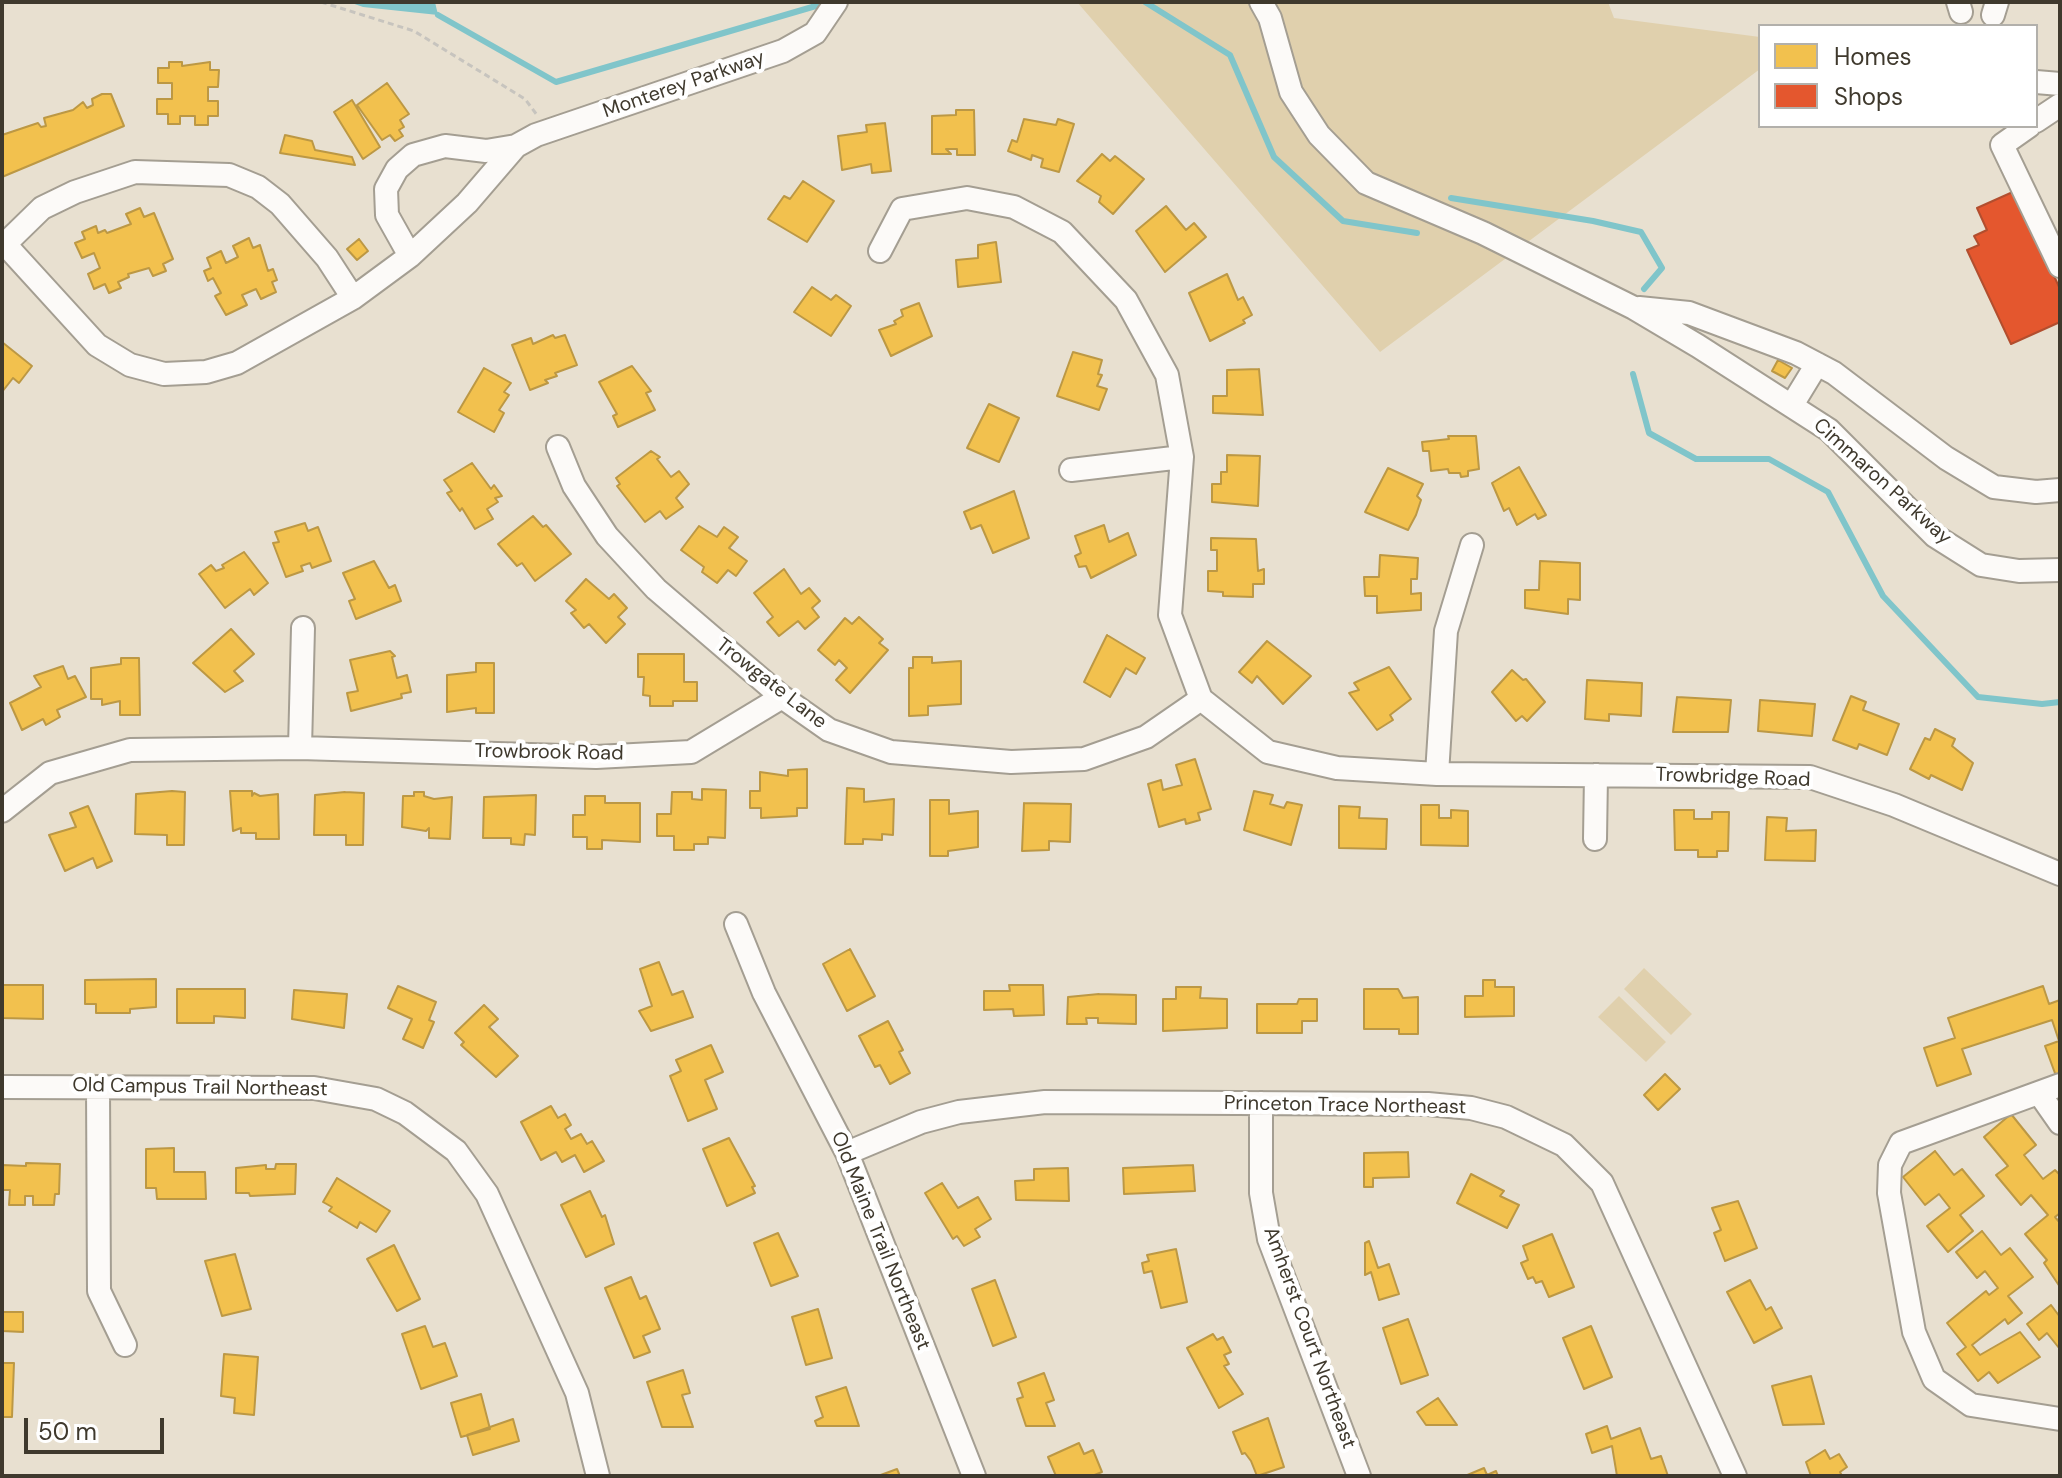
<!DOCTYPE html>
<style>
body{margin:0}
#map{position:relative;width:2062px;height:1478px;overflow:hidden;background:#e8e0d0;font-family:"DM Sans",sans-serif}
canvas{display:block}
.frame{position:absolute;inset:0;border:4px solid #3f392d;pointer-events:none}
.legend{position:absolute;left:1758px;top:24px;width:280px;height:104px;box-sizing:border-box;background:#fff;border:2px solid #b2b0ab;margin:0;padding:10px 14px;list-style:none;font-size:24px;color:#3f392d}
.legend li{display:flex;align-items:center;gap:16px;height:40px}
.legend b{width:40px;border:2px solid #b2b0ab}
.scale{position:absolute;left:24px;top:1418px;width:140px;height:36px;box-sizing:border-box;border:4px solid #3f392d;border-top:0;padding-left:10px;font-size:24px;line-height:28px;white-space:nowrap;color:#3f392d;-webkit-text-stroke:6px #fff;paint-order:stroke}
</style>
<div id="map">
<canvas width="2062" height="1478"></canvas>
<div class="frame"></div>
<ul class="legend">
<li><b style="height:22px;background:#f2c14e"></b>Homes</li>
<li><b style="height:22px;background:#e4572e"></b>Shops</li>
</ul>
<div class="scale">50 m</div>
</div>
<script>
const context = document.querySelector('canvas').getContext('2d');
context.lineJoin = 'round';
function fillPath(path, color) { context.fillStyle = color; context.fill(path, 'evenodd'); }
const poly = rows => new Path2D(rows.map(r => 'M' + r).join(''));
function strokePath(path, color, width, dash) { context.strokeStyle = color; context.lineWidth = width; context.lineCap = dash ? 'butt' : 'round'; context.setLineDash(dash || []); context.stroke(path); }
function write(font, color, halo, rows, align = 'center') {
  context.font = font + ' "DM Sans",sans-serif'; context.lineWidth = 8; context.setLineDash([]); context.textBaseline = 'middle'; context.strokeStyle = halo; context.fillStyle = color; for (const [text, x, y, turn = 0] of rows) {
    context.save(); context.translate(x, y); context.rotate((+turn || 0) * Math.PI / 180); context.textAlign = isNaN(turn) ? turn : align; if (halo) context.strokeText(text, 0, 0); context.fillText(text, 0, 0); context.restore();
  }
}
fillPath(poly([
 [1077,2,1608,2,1614,18,1760,37,1760,69,1380,352],
 [1644,968,1692,1014,1671,1035,1624,989],
 [1619,996,1666,1042,1646,1062,1598,1017]
]), '#e0d0ad');
fillPath(poly([
 [349,2,435,2,438,15,363,7]
]), '#80c5ca');
const homes = poly([
 [169,62,182,62,182,66,210,62,210,70,219,70,218,87,208,87,208,101,218,101,218,116,208,116,208,125,195,125,195,116,180,116,180,124,168,124,168,114,157,114,157,99,172,99,172,83,158,83,158,68,169,68,169,62],
 [387,83,409,114,400,120,404,127,399,130,403,136,395,141,390,135,382,140,357,105,387,83],
 [102,94,111,94,124,126,2,177,2,135,38,123,41,127,46,126,44,118,73,110,83,102,87,108,93,105,92,99,102,94],
 [352,100,380,147,363,159,334,112,352,100],
 [956,110,974,110,975,155,957,155,957,149,946,149,951,154,932,154,932,116,956,115,956,110],
 [1024,119,1056,125,1058,119,1074,124,1059,172,1041,167,1043,159,1032,155,1031,160,1008,151,1012,140,1017,142,1024,119],
 [885,123,891,171,872,173,871,164,842,170,838,136,867,132,866,125,885,123],
 [285,135,312,141,315,150,352,157,355,165,280,153,285,135],
 [1102,154,1110,161,1115,156,1144,179,1113,214,1099,202,1101,196,1077,181,1102,154],
 [803,181,834,201,807,242,768,219,784,196,790,199,803,181],
 [1166,206,1186,230,1194,223,1206,237,1165,272,1136,231,1166,206],
 [140,208,144,217,154,213,173,259,163,264,166,271,153,276,149,268,128,274,129,277,118,282,121,288,109,293,105,284,94,289,88,274,100,268,94,253,82,258,75,243,85,239,82,232,96,226,98,233,105,230,107,233,131,224,126,214,140,208],
 [249,238,253,248,260,245,268,271,273,269,277,280,272,282,276,292,261,299,256,289,242,295,247,305,226,315,215,296,221,293,213,278,208,281,204,271,211,268,207,258,221,251,226,263,238,257,233,246,249,238],
 [359,239,368,251,357,260,347,249,359,239],
 [996,242,1001,282,958,287,956,260,978,258,978,245,996,242],
 [1227,274,1238,300,1243,297,1252,315,1243,320,1245,323,1210,341,1189,293,1227,274],
 [812,287,831,300,836,295,851,306,831,336,794,312,812,287],
 [919,303,932,336,891,356,879,330,896,324,894,321,903,316,901,310,919,303],
 [553,335,555,338,565,335,577,365,555,373,557,376,545,380,548,383,530,390,512,345,531,338,533,344,553,335],
 [2,342,32,366,19,383,13,378,2,392,2,342],
 [1073,352,1102,360,1098,374,1102,375,1097,386,1107,389,1099,410,1057,396,1073,352],
 [1778,360,1792,368,1785,378,1772,371,1778,360],
 [632,366,651,391,646,393,655,410,618,427,613,416,617,414,599,382,632,366],
 [484,368,511,383,504,392,509,395,499,410,504,413,494,432,458,412,484,368],
 [1259,369,1263,415,1213,413,1213,396,1227,396,1227,370,1259,369],
 [989,404,1019,418,999,462,967,448,989,404],
 [1448,436,1476,436,1479,469,1468,471,1468,476,1461,477,1460,473,1449,473,1448,469,1431,471,1429,451,1423,451,1422,442,1449,439,1448,436],
 [651,451,660,457,657,459,671,477,679,471,689,484,676,498,683,507,666,519,660,511,645,522,617,486,620,484,616,478,651,451],
 [1227,455,1260,456,1258,506,1212,502,1212,484,1221,484,1221,472,1227,472,1227,455],
 [472,463,491,489,494,485,502,496,495,498,498,502,487,509,493,519,475,529,462,508,460,511,447,493,452,491,444,480,472,463],
 [1519,467,1546,515,1538,519,1535,514,1517,525,1509,508,1504,511,1492,483,1519,467],
 [1388,468,1423,484,1417,496,1421,500,1416,515,1408,530,1365,512,1388,468],
 [1014,491,1029,538,993,553,981,525,971,529,964,512,1014,491],
 [533,516,543,527,546,525,571,554,535,581,522,563,517,566,498,544,533,516],
 [305,523,308,531,318,527,331,561,312,568,310,563,301,566,303,571,286,577,273,543,279,542,275,532,305,523],
 [1104,525,1109,542,1128,533,1136,555,1091,578,1086,566,1079,567,1075,556,1081,553,1075,536,1104,525],
 [699,526,717,537,724,527,738,537,729,548,747,561,736,576,728,570,717,583,702,572,704,567,681,550,699,526],
 [1211,538,1256,539,1258,571,1264,569,1264,584,1253,584,1253,597,1223,596,1223,592,1208,591,1208,571,1217,571,1217,550,1211,550,1211,538],
 [244,552,268,583,254,595,250,589,225,608,199,574,211,565,216,571,224,568,222,565,244,552],
 [1380,555,1418,558,1417,579,1411,579,1411,594,1421,593,1421,610,1377,613,1377,596,1365,596,1364,577,1379,577,1380,555],
 [374,561,389,588,395,585,401,601,356,619,349,601,355,599,343,573,374,561],
 [1540,561,1580,563,1580,600,1568,599,1568,614,1525,608,1525,590,1539,590,1540,561],
 [784,569,801,594,809,588,820,601,812,608,819,617,805,629,798,621,779,636,767,622,773,617,754,593,784,569],
 [586,579,609,599,614,594,627,608,618,617,625,624,606,643,589,624,584,628,571,613,576,610,566,601,586,579],
 [859,617,883,639,879,643,888,650,850,693,836,680,847,668,839,660,835,665,818,650,845,618,852,624,859,617],
 [231,629,254,654,234,671,243,681,225,692,193,663,231,629],
 [1107,635,1145,658,1136,674,1126,668,1110,697,1084,682,1107,635],
 [1267,641,1311,676,1283,704,1257,676,1252,683,1239,672,1267,641],
 [390,651,395,656,392,657,397,678,407,675,411,692,401,694,402,698,351,711,347,693,358,691,350,660,390,651],
 [638,654,684,654,684,682,697,682,697,701,673,701,673,706,650,706,650,696,643,695,644,677,638,677,638,654],
 [913,657,932,657,932,663,961,661,961,704,928,706,928,715,909,716,909,668,913,668,913,657],
 [121,658,139,658,140,715,120,715,120,701,102,705,102,699,91,699,91,668,121,664,121,658],
 [476,663,494,663,494,713,476,713,476,708,447,712,447,675,476,672,476,663],
 [63,666,68,679,75,676,86,697,57,710,60,717,46,725,43,719,22,730,10,703,41,687,34,676,63,666],
 [1389,667,1411,699,1390,715,1393,720,1377,730,1349,693,1359,690,1354,683,1389,667],
 [1512,670,1523,680,1526,679,1545,702,1527,721,1522,716,1516,721,1492,692,1512,670],
 [1587,680,1642,683,1641,716,1609,714,1609,721,1585,719,1587,680],
 [1851,696,1866,702,1863,710,1899,724,1887,755,1859,744,1857,749,1833,740,1851,696],
 [1677,697,1731,700,1728,732,1673,732,1677,697],
 [1760,700,1815,704,1812,736,1758,731,1760,700],
 [1935,729,1955,739,1952,746,1973,763,1962,790,1931,775,1929,779,1910,769,1925,738,1930,740,1935,729],
 [1195,759,1211,809,1198,813,1200,820,1186,824,1185,819,1159,827,1148,784,1161,780,1163,790,1182,785,1176,765,1195,759],
 [807,769,807,808,797,808,797,816,761,818,761,808,750,808,750,791,760,791,760,772,788,776,788,770,807,769],
 [847,788,864,789,864,802,894,799,893,835,882,834,882,840,863,839,863,844,845,844,847,788],
 [702,789,726,790,725,838,708,837,708,844,694,844,694,850,674,850,674,836,657,836,657,814,671,814,672,792,692,792,692,799,702,800,702,789],
 [172,791,185,792,184,845,167,845,167,835,135,834,136,794,172,791],
 [230,791,252,791,252,796,254,793,260,796,278,794,279,839,256,839,256,833,241,833,241,828,233,831,230,791],
 [1254,791,1273,795,1270,804,1284,808,1287,802,1302,805,1291,845,1244,830,1254,791],
 [345,792,364,793,363,845,346,845,346,835,314,835,315,795,345,792],
 [414,792,424,792,424,796,434,799,452,797,450,839,429,838,429,828,426,831,402,827,403,796,414,796,414,792],
 [536,795,535,835,525,834,524,845,511,844,511,838,483,838,484,797,536,795],
 [585,796,605,796,605,803,640,803,640,842,602,840,602,849,587,849,587,837,573,837,573,815,585,815,585,796],
 [930,800,949,800,949,814,978,811,978,847,948,851,948,856,930,856,930,800],
 [1024,803,1071,804,1070,842,1049,841,1049,850,1022,851,1024,803],
 [1421,805,1439,805,1439,818,1451,818,1451,810,1468,811,1468,846,1421,845,1421,805],
 [88,806,112,861,97,868,93,858,65,871,49,835,76,827,70,813,88,806],
 [1339,806,1360,807,1359,818,1387,819,1386,849,1339,848,1339,806],
 [1674,810,1694,810,1694,819,1712,819,1712,812,1729,812,1728,851,1717,851,1717,857,1698,857,1698,850,1675,850,1674,810],
 [1767,817,1787,818,1786,831,1816,830,1815,861,1765,860,1767,817],
 [850,949,875,996,847,1011,823,964,850,949],
 [659,962,672,995,683,991,693,1017,651,1031,639,1011,652,1006,640,969,659,962],
 [156,979,156,1007,130,1009,130,1013,96,1013,96,1004,85,1004,85,980,156,979],
 [1483,980,1495,980,1495,987,1514,987,1514,1016,1465,1017,1465,996,1483,996,1483,980],
 [2,985,43,985,43,1019,2,1018,2,985],
 [1009,985,1043,985,1044,1015,1014,1016,1013,1009,984,1010,984,991,1010,991,1009,985],
 [398,986,436,1002,429,1020,434,1022,423,1048,403,1039,412,1019,388,1008,398,986],
 [2043,986,2049,1004,2060,1000,2060,1075,2056,1076,2045,1046,2059,1041,2052,1020,1962,1049,1971,1074,1937,1086,1924,1048,1955,1038,1948,1018,2043,986],
 [1176,987,1201,987,1200,998,1227,999,1227,1028,1163,1031,1163,999,1176,999,1176,987],
 [177,989,245,989,245,1018,214,1016,214,1023,177,1023,177,989],
 [1364,989,1398,989,1403,998,1418,997,1418,1034,1399,1034,1399,1029,1364,1029,1364,989],
 [294,990,347,994,344,1028,292,1019,294,990],
 [1099,994,1136,995,1136,1024,1098,1023,1098,1018,1086,1018,1087,1024,1067,1024,1068,997,1099,994],
 [1299,999,1317,999,1317,1021,1302,1021,1302,1033,1257,1033,1257,1004,1297,1004,1299,999],
 [484,1005,498,1019,489,1027,518,1056,496,1077,461,1045,464,1042,455,1033,484,1005],
 [888,1021,903,1050,899,1052,910,1073,890,1084,880,1065,875,1067,859,1036,888,1021],
 [711,1045,723,1072,705,1080,717,1109,688,1121,670,1076,681,1071,676,1060,711,1045],
 [1665,1074,1680,1089,1658,1110,1644,1095,1665,1074],
 [551,1106,558,1118,565,1114,571,1125,565,1129,571,1139,581,1134,587,1144,592,1141,604,1161,584,1172,575,1155,562,1162,556,1152,541,1160,521,1122,551,1106],
 [2011,1114,2036,1145,2024,1155,2043,1179,2055,1170,2060,1175,2060,1213,2055,1217,2060,1223,2060,1287,2044,1263,2047,1260,2025,1234,2048,1215,2031,1195,2021,1205,1996,1175,2008,1166,1984,1137,2011,1114],
 [729,1138,755,1186,752,1187,755,1193,727,1206,703,1149,729,1138],
 [174,1148,174,1172,205,1172,206,1199,157,1199,156,1188,146,1188,146,1149,174,1148],
 [1935,1151,1954,1175,1962,1169,1984,1196,1960,1215,1973,1231,1948,1252,1927,1226,1950,1208,1939,1194,1925,1205,1903,1177,1935,1151],
 [1408,1152,1409,1177,1373,1178,1373,1187,1364,1187,1364,1153,1408,1152],
 [26,1163,60,1164,59,1194,55,1194,54,1205,33,1205,33,1196,25,1196,25,1205,9,1205,10,1190,2,1190,2,1165,26,1166,26,1163],
 [276,1164,296,1164,295,1194,250,1196,249,1193,236,1193,236,1168,266,1165,266,1169,275,1169,276,1164],
 [1193,1165,1195,1191,1124,1194,1123,1168,1193,1165],
 [1068,1168,1069,1201,1016,1200,1015,1181,1034,1180,1034,1169,1068,1168],
 [1471,1174,1504,1191,1500,1196,1519,1205,1507,1228,1457,1203,1471,1174],
 [337,1178,390,1211,376,1232,360,1222,357,1228,329,1211,332,1207,323,1202,337,1178],
 [942,1183,958,1208,978,1197,991,1219,975,1229,980,1237,964,1246,957,1236,953,1239,925,1193,942,1183],
 [590,1191,602,1217,605,1215,614,1244,586,1257,561,1205,590,1191],
 [1738,1201,1757,1248,1725,1261,1714,1233,1721,1230,1712,1208,1738,1201],
 [1982,1231,2001,1255,2010,1248,2033,1277,2008,1296,2022,1313,2008,1324,2005,1319,1972,1345,1980,1355,2020,1332,2040,1357,1998,1383,1989,1372,1978,1381,1957,1354,1966,1347,1947,1323,1986,1291,1989,1295,1998,1288,1985,1271,1977,1278,1956,1252,1982,1231],
 [778,1233,798,1276,771,1286,754,1243,778,1233],
 [1552,1234,1574,1287,1549,1297,1542,1281,1536,1283,1533,1277,1528,1279,1521,1263,1528,1260,1523,1246,1552,1234],
 [1369,1241,1378,1268,1389,1264,1399,1294,1379,1300,1371,1272,1365,1275,1365,1243,1369,1241],
 [394,1245,420,1299,397,1311,367,1259,394,1245],
 [1176,1249,1187,1302,1161,1308,1152,1271,1144,1273,1142,1263,1149,1261,1147,1255,1176,1249],
 [235,1254,251,1309,222,1316,205,1261,235,1254],
 [631,1277,640,1299,646,1296,660,1329,643,1336,650,1352,634,1358,605,1288,631,1277],
 [995,1280,1016,1337,993,1346,972,1289,995,1280],
 [1750,1280,1766,1310,1771,1307,1782,1328,1754,1343,1727,1292,1750,1280],
 [2051,1305,2060,1317,2059,1348,2047,1333,2039,1340,2027,1324,2051,1305],
 [818,1309,832,1358,806,1365,792,1317,818,1309],
 [2,1312,23,1312,23,1332,2,1331,2,1312],
 [1408,1319,1428,1375,1401,1384,1383,1328,1408,1319],
 [425,1326,433,1347,445,1343,457,1376,421,1389,402,1334,425,1326],
 [1591,1326,1612,1377,1584,1389,1563,1338,1591,1326],
 [1213,1334,1217,1340,1223,1337,1231,1352,1224,1355,1229,1364,1224,1366,1243,1394,1219,1408,1187,1348,1213,1334],
 [224,1354,258,1357,254,1415,234,1413,235,1398,221,1396,224,1354],
 [2,1363,14,1363,12,1417,2,1417,2,1363],
 [683,1370,690,1393,682,1395,693,1427,662,1427,647,1382,683,1370],
 [1044,1373,1054,1400,1046,1403,1055,1426,1026,1426,1017,1399,1023,1397,1018,1383,1044,1373],
 [1811,1376,1824,1424,1783,1425,1772,1386,1811,1376],
 [846,1387,859,1426,817,1426,815,1421,823,1417,816,1397,846,1387],
 [481,1394,490,1429,461,1437,451,1403,481,1394],
 [1438,1398,1457,1425,1426,1425,1417,1412,1438,1398],
 [1268,1418,1284,1467,1257,1476,1251,1461,1245,1453,1242,1454,1233,1432,1268,1418],
 [513,1419,519,1441,473,1455,467,1435,513,1419],
 [1607,1426,1611,1439,1640,1428,1651,1459,1661,1456,1668,1476,1617,1476,1612,1446,1592,1453,1586,1434,1607,1426],
 [1079,1443,1084,1454,1093,1450,1102,1472,1092,1476,1056,1476,1048,1457,1079,1443],
 [1825,1450,1830,1459,1839,1454,1847,1467,1840,1472,1842,1476,1811,1476,1806,1462,1825,1450],
 [1484,1468,1487,1475,1496,1471,1498,1476,1465,1476,1484,1468],
 [897,1469,900,1476,878,1476,897,1469]
]);
fillPath(homes, '#f2c14e');
strokePath(homes, '#bc9844', 2);
const shops = poly([
 [2015,191,2060,289,2060,322,2011,344,1967,250,1979,245,1974,236,1987,230,1977,208,2015,191]
]);
fillPath(shops, '#e4572e');
strokePath(shops, '#b24e2e', 2);
strokePath(poly([
 [1145,2,1230,55,1274,157,1343,221,1417,233],
 [438,15,556,82,826,3],
 [1451,198,1593,221,1641,232,1662,268,1644,289],
 [1633,374,1649,433,1696,459,1769,459,1828,492,1883,596,1978,697,2042,704,2060,702]
]), '#80c5ca', 6);
const minor = poly([
 [1261,2,1270,18,1291,92,1319,135,1366,183,1483,233,1634,308,1698,346,1829,430,1935,536,1981,565,2019,571,2060,570],
 [1958,2,1961,12],
 [1993,15,1997,2],
 [2036,82,2060,84],
 [2036,121,2060,105],
 [2029,126,2002,145,2060,266],
 [2,241,97,345,130,365,164,374,206,372,237,363,353,298,410,256,467,203,516,146,536,135,783,51,815,33,836,2],
 [2,247,42,208,75,192,135,172,229,175,258,187,280,204,327,258,353,298],
 [880,251,902,209,967,198,1014,207,1062,232,1126,300,1167,375,1182,457,1170,615,1201,699,1268,752,1337,768,1437,774,1810,777,1894,805,2060,874],
 [410,256,387,215,386,189,397,169,413,155,445,146,486,151,516,146],
 [1639,308,1689,313,1796,353,1834,373,1946,458,1994,487,2036,492,2060,490],
 [1792,405,1817,364],
 [558,447,574,486,607,536,656,589,782,697,829,730,891,752,1011,762,1084,759,1146,737,1201,699],
 [1071,470,1182,457],
 [300,748,303,628],
 [1437,774,1446,631,1472,545],
 [2,811,50,773,130,750,300,748,596,757,691,752,782,697],
 [1595,839,1596,775],
 [736,924,764,993,847,1153,974,1476],
 [2060,1085,1901,1143,1890,1165,1889,1193,1914,1332,1934,1379,1971,1405,2060,1419],
 [2,1087,314,1088,376,1099,405,1113,456,1151,487,1194,577,1393,598,1476],
 [98,1087,99,1291,125,1345],
 [2039,1093,2060,1123],
 [1261,1103,1261,1193,1269,1239,1359,1476],
 [847,1153,921,1122,959,1112,1045,1102,1428,1104,1471,1108,1506,1117,1564,1145,1602,1183,1735,1476]
]);
strokePath(minor, '#a49e92', 26);
strokePath(poly([
 [2,2,4,2],
 [321,2,414,31,525,99,537,115]
]), '#c7c4be', 3, [6, 4]);
strokePath(minor, '#fcfaf8', 22);
write('20px', '#3f392d', '#fff', [
 ["Monterey Parkway",684,85,-19],
 ["Cimmaron Parkway",1882,482,42],
 ["Trowgate Lane",771,684,38],
 ["Trowbrook Road",549,753,1],
 ["Trowbridge Road",1733,778,2],
 ["Old Campus Trail Northeast",200,1088,1],
 ["Princeton Trace Northeast",1345,1106,1],
 ["Old Maine Trail Northeast",880,1241,68],
 ["Amherst Court Northeast",1309,1338,70]
]);
</script>
